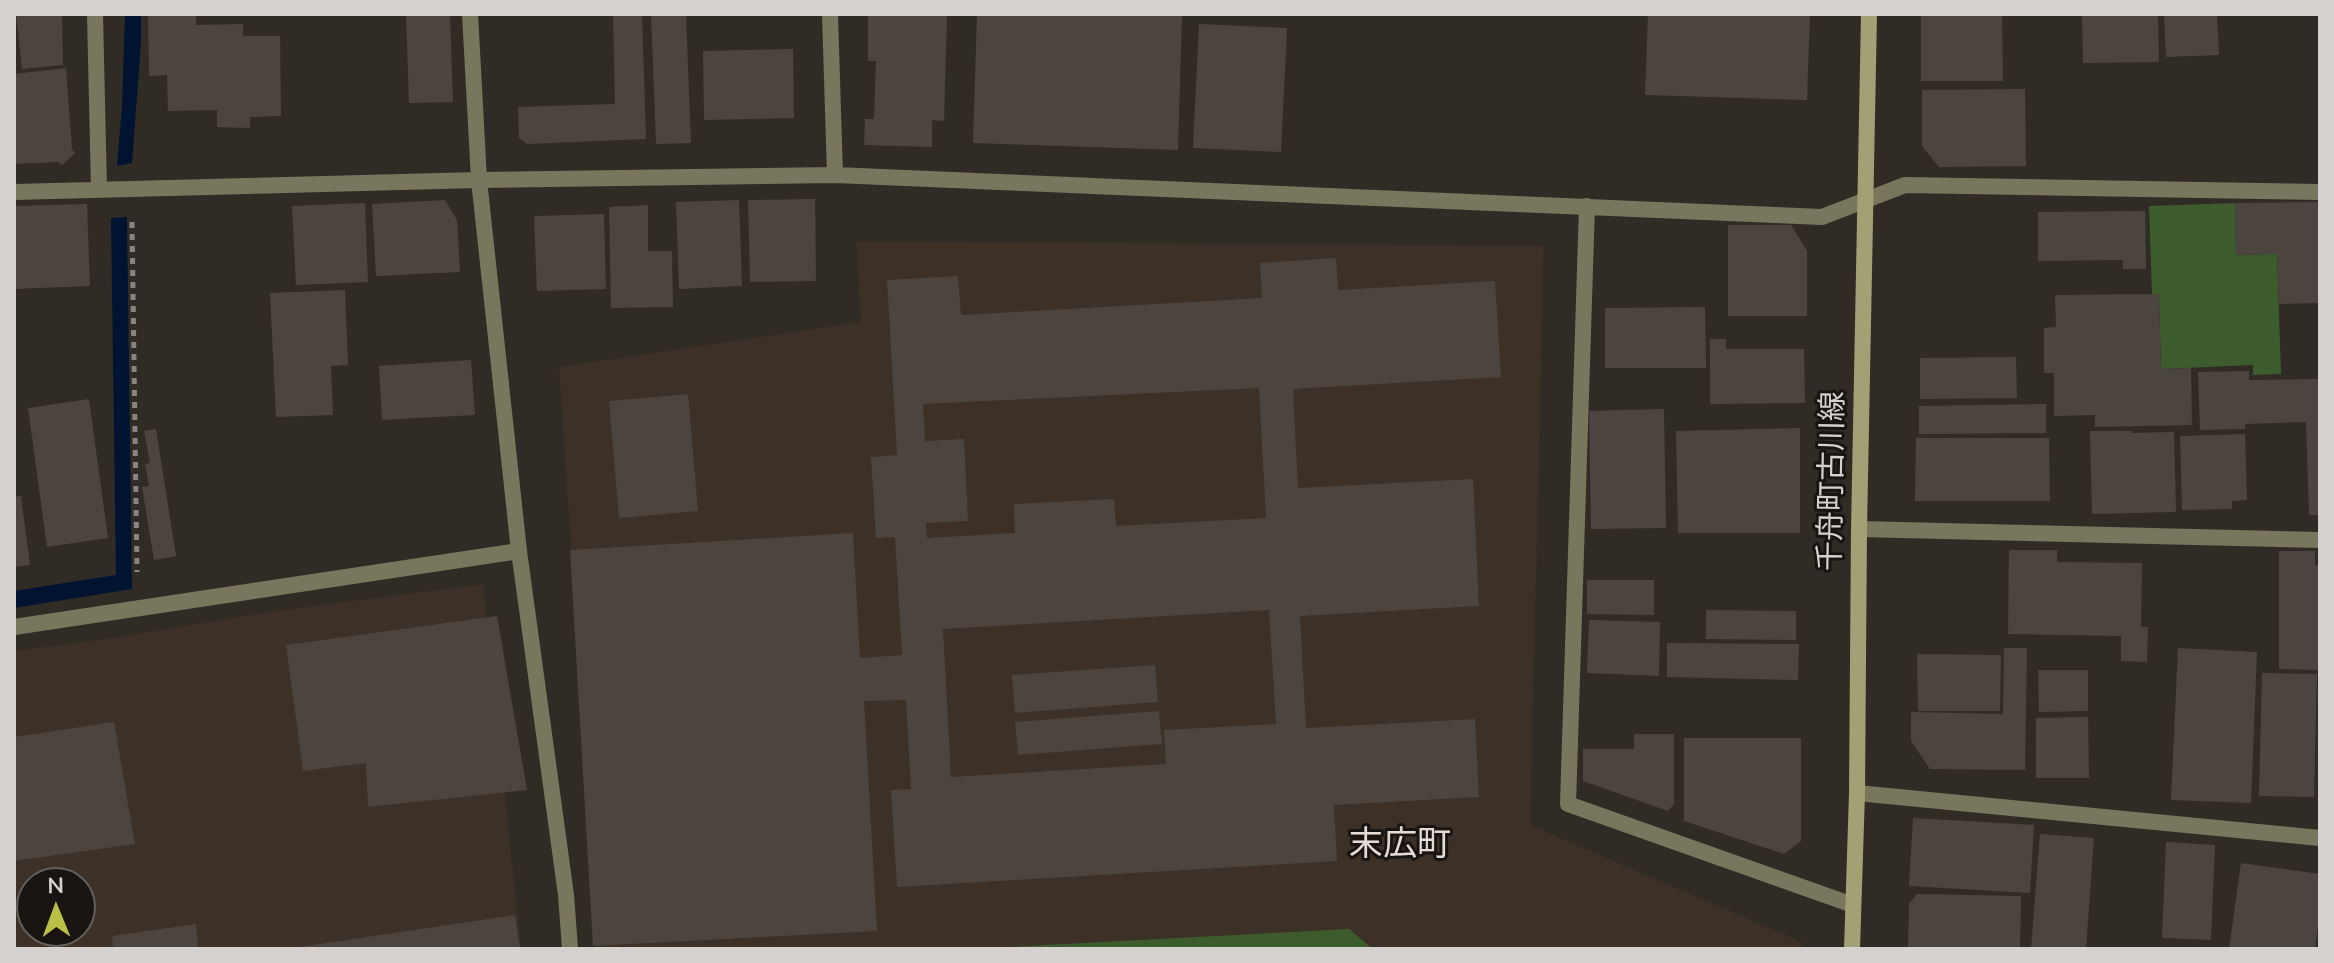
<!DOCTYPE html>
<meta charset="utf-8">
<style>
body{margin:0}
#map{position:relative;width:2334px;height:963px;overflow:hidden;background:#312b26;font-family:Mulish,sans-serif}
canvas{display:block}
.frame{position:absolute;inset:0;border:16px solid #d5d1ce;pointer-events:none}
.north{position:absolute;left:16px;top:867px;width:80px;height:80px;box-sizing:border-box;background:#171412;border:2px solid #63605d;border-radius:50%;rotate:359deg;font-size:22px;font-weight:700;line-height:32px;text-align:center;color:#d5d1ce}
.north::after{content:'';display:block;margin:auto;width:28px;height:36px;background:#bac045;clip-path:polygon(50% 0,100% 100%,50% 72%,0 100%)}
</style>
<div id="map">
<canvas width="2334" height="963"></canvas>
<div class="frame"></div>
<div class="north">N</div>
</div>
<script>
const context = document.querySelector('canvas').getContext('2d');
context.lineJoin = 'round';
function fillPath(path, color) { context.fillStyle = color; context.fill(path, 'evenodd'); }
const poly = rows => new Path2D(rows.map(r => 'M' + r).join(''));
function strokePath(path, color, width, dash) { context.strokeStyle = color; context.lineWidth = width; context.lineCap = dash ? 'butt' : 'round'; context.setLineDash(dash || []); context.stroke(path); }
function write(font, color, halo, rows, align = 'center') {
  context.font = font + ' Mulish,"Noto Sans JP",sans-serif'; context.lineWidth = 6; context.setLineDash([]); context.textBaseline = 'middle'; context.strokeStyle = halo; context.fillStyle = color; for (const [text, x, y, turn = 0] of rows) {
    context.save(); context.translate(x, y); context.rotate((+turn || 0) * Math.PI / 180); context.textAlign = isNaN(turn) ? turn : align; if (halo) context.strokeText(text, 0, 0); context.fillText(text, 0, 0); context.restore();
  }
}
fillPath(poly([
 [856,241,1544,246,1530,825,1802,942,1802,949,598,949,559,367,861,322],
 [483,584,521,949,14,949,14,651,120,637,276,611],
 [32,883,80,883,80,931,32,931]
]), '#3c3027');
fillPath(poly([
 [2235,203,2236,255,2277,254,2281,374,2253,375,2253,365,2161,369,2159,295,2152,294,2149,206],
 [1349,929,1373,949,970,949]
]), '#3d5c2e');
fillPath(poly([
 [125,14,141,14,141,43,132,163,117,166,122,106],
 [127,217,132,589,14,608,14,591,116,575,111,218]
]), '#001432');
fillPath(poly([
 [16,14,62,14,63,65,22,69],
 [148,14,196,14,196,25,243,24,243,36,280,36,281,116,250,117,250,128,217,127,217,110,168,111,167,75,149,76],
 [406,14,450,14,453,102,409,103],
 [623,14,642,14,646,139,527,144,519,138,518,107,615,104,613,16],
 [651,14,686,14,691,143,656,144],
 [868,14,947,14,944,121,932,120,932,147,864,145,865,119,874,119,876,61,868,61],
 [977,14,1182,14,1178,150,973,143],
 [1648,14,1810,14,1807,100,1645,95],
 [1921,14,2002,14,2003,81,1921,81],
 [2082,14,2158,14,2159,62,2083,63],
 [2164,14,2217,14,2219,55,2166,57],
 [1199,24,1287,28,1281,152,1193,148],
 [793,49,794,118,704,120,703,51],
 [66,68,72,150,75,153,62,165,58,162,14,164,14,74],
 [2025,89,2026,166,1939,167,1922,146,1922,90],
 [815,199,816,281,750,282,748,200],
 [445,200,457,220,460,272,376,276,372,204],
 [739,200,742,286,679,289,676,202],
 [2320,202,2320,303,2279,304,2277,254,2236,255,2235,203],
 [365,203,368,282,296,285,292,206],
 [87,204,90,286,14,289,14,206],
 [648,205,648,251,672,251,673,307,611,308,609,207],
 [2145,211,2146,269,2123,269,2123,260,2038,261,2038,212],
 [604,214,606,289,537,291,534,216],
 [1728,225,1791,225,1807,251,1807,316,1728,316],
 [1336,258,1338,290,1495,281,1501,377,1293,389,1298,488,1473,479,1479,606,1300,616,1306,728,1475,719,1479,797,1334,805,1337,861,897,887,891,790,911,789,906,700,864,701,877,931,593,946,570,550,853,533,860,658,902,655,895,537,876,538,871,457,897,455,887,280,958,276,961,315,1262,298,1260,263],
 [1259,388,1266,518,1116,526,1114,499,1014,504,1015,533,927,538,926,523,968,521,964,439,925,441,923,404],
 [1269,610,1276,724,1164,730,1166,764,951,777,943,629],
 [345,290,348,365,331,366,333,415,276,417,270,293],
 [2159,294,2161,369,2191,368,2192,425,2095,427,2095,415,2054,416,2054,373,2044,373,2044,328,2056,327,2055,295],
 [1705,307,1706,368,1605,368,1605,308],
 [1710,339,1726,339,1726,349,1804,349,1805,403,1710,404],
 [2016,357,2017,398,1920,399,1920,358],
 [471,360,475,415,382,420,379,366],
 [2249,371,2249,380,2320,379,2320,515,2309,515,2306,422,2245,424,2245,429,2200,430,2198,372],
 [688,394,698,511,619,518,609,401],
 [89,399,108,538,47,547,28,408],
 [2046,404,2046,433,1919,434,1919,406],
 [1664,409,1666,528,1591,529,1589,411],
 [1800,428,1800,533,1678,533,1676,431],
 [156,429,176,556,154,560,142,487,149,486,145,464,150,463,144,431],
 [2090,431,2131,431,2131,433,2174,432,2176,512,2092,514],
 [2245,434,2247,500,2232,501,2232,509,2182,510,2180,436],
 [1916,438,2049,438,2050,501,1915,501],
 [21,496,30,565,14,567,14,497],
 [2009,550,2057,550,2057,562,2142,563,2141,627,2148,627,2147,662,2121,661,2121,636,2008,634],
 [2279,551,2315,551,2315,565,2320,565,2320,670,2279,669],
 [1587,580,1654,580,1654,615,1587,614],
 [1706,610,1796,611,1796,640,1706,639],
 [497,616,527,790,368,807,366,763,303,771,286,645],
 [1589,620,1660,622,1659,676,1587,673],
 [1667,643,1799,644,1798,680,1667,677],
 [2004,648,2027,648,2025,770,1930,769,1911,741,1911,712,2003,714],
 [2178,648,2257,652,2251,803,2171,800],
 [1917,654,2001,655,2000,711,1918,711],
 [1155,665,1158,702,1015,713,1012,675],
 [2038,670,2088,670,2088,711,2039,712],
 [2262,673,2317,674,2314,797,2259,796],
 [1159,711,1162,744,1018,755,1015,722],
 [2088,717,2089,778,2036,778,2036,718],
 [114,722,135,844,14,861,14,737],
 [1634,734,1674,734,1674,804,1668,811,1583,781,1583,749,1634,749],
 [1684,738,1801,738,1801,841,1784,854,1684,821],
 [1913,818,2034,825,2030,893,1909,886],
 [2040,834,2094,838,2086,949,2031,949],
 [2166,842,2215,845,2211,940,2162,938],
 [2241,863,2320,874,2320,913,2315,949,2229,949],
 [1917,894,2021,896,2020,949,1908,949,1909,904],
 [515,915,520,949,299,949,299,947],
 [196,924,198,949,113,949,112,936]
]), '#4c453f');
strokePath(poly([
 [132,222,137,572]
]), '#888480', 5, [6, 6]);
strokePath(poly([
 [95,14,99,190],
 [470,14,479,180,519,551,566,895,570,949],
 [830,14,835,175],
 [14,192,479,180,835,175,1822,217,1905,185,2320,192],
 [1587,206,1568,804,1853,905],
 [1859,529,2320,540],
 [14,627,519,551],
 [1857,793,2320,838]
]), '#78765c', 16);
strokePath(poly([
 [1852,949,1857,793,1859,529,1869,14]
]), '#a3a076', 16);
write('30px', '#d5d1ce', '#171412', [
 ["千舟町古川線",1832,481,-89]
]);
write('34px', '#e4dbd5', '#171412', [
 ["末広町",1400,845]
]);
</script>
